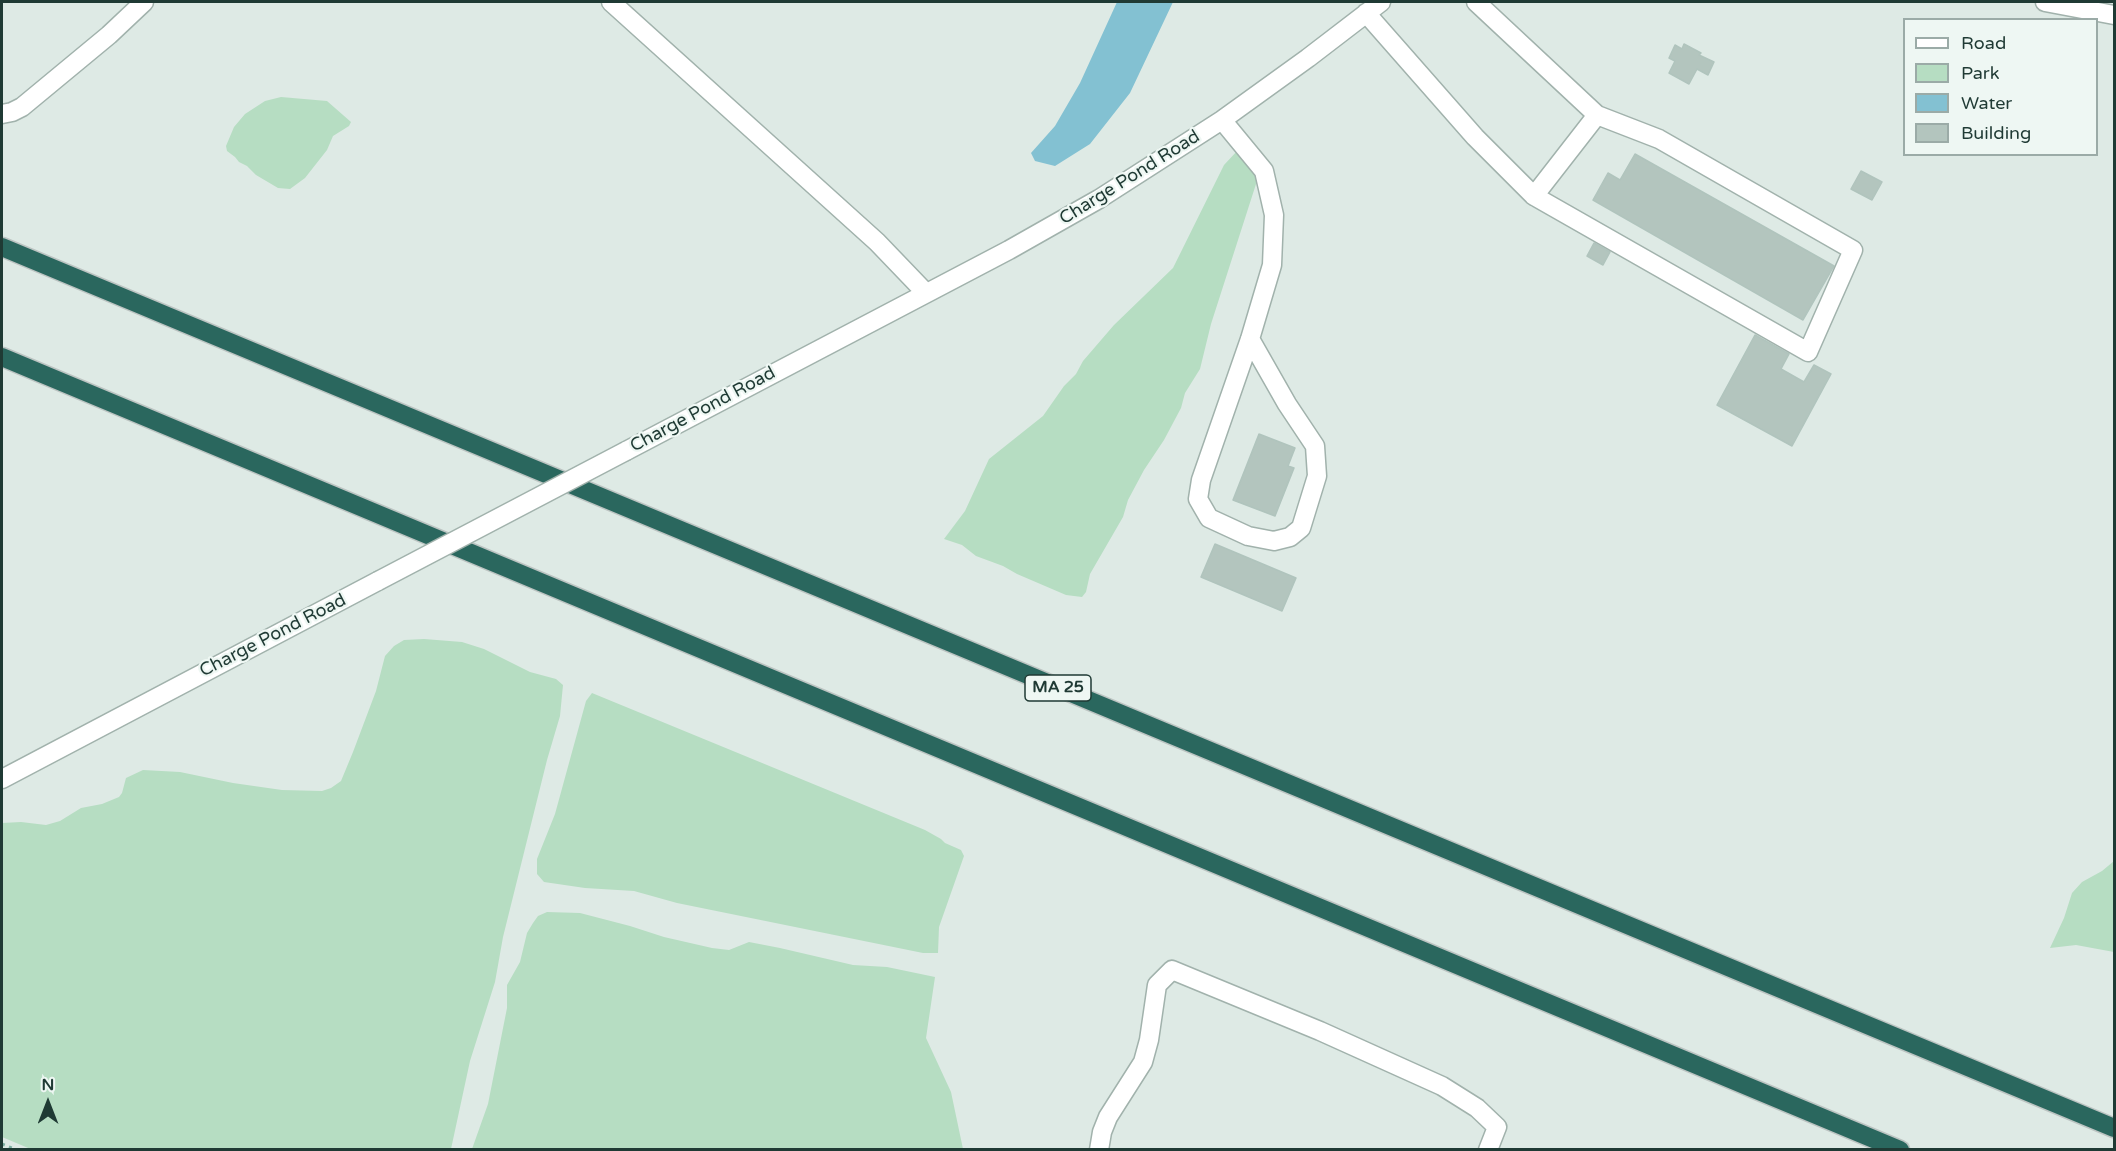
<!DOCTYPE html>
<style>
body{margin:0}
#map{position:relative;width:2116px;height:1151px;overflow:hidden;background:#deeae5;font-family:"Varela Round",sans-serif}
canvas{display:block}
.frame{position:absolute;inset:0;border:3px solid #1f3a34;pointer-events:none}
.legend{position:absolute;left:1903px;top:18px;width:195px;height:138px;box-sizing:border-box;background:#eef7f3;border:2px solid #9baba7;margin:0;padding:8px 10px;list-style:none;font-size:18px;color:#1f3a34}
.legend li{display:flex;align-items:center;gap:12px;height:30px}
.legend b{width:30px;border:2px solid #9baba7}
.north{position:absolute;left:18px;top:1073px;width:60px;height:60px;-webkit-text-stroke:4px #eef7f3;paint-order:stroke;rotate:0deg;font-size:16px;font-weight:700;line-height:24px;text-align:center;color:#1f3a34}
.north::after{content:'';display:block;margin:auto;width:21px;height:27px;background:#1f3a34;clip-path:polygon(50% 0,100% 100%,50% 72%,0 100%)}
</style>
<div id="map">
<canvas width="2116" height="1151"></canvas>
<div class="frame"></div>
<ul class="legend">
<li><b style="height:8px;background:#fff"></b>Road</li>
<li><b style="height:16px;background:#b6ddc2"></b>Park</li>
<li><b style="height:16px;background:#83c1d2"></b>Water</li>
<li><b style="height:16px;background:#b3c5be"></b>Building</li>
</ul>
<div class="north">N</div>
</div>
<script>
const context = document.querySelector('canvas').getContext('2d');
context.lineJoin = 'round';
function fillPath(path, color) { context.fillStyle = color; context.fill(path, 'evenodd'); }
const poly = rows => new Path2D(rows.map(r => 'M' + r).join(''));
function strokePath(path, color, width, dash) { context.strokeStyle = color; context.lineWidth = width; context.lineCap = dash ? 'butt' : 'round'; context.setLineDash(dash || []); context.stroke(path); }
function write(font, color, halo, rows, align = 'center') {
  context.font = font + ' "Varela Round",sans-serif'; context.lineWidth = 4.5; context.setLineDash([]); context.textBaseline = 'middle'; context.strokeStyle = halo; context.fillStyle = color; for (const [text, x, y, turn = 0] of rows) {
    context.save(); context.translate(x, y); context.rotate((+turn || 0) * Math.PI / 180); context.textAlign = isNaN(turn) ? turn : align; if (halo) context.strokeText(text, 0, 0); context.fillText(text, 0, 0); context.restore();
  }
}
fillPath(poly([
 [281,97,327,101,351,122,349,126,333,136,327,150,305,178,290,189,278,188,256,175,247,166,239,162,235,157,227,151,226,146,234,127,245,114,265,101],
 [1247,148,1265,156,1211,324,1200,369,1185,393,1181,408,1164,440,1144,470,1128,500,1123,517,1090,574,1086,592,1082,597,1066,595,1017,574,1003,566,976,556,962,545,944,539,965,511,989,459,1043,416,1064,386,1076,374,1083,361,1114,325,1173,268,1224,165,1238,150],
 [424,639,462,642,484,649,530,672,556,679,563,685,560,716,547,760,503,937,495,982,470,1061,451,1149,33,1150,2,1137,2,823,21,822,46,825,60,821,81,808,102,804,119,797,122,793,126,778,143,770,180,772,233,783,282,790,322,791,331,788,341,781,353,752,376,691,385,656,394,646,404,640],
 [592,693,925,830,941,839,945,843,961,850,964,856,939,927,938,953,923,953,677,903,634,891,585,888,544,882,537,874,537,859,555,814,586,701],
 [2114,861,2114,952,2076,945,2050,948,2064,918,2072,893,2082,882,2102,871],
 [547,912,580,913,630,926,664,937,712,948,729,950,749,942,780,948,853,965,887,967,935,977,926,1038,951,1092,963,1149,472,1149,488,1104,507,1008,507,985,520,962,527,933,533,923,538,916]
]), '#b6ddc2');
fillPath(poly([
 [1117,2,1173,2,1130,93,1090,144,1055,166,1035,161,1031,153,1055,126,1080,83]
]), '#83c1d2');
const building = poly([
 [1684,44,1701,53,1699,55,1714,62,1708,75,1697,69,1689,84,1669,73,1675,61,1669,58,1675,45,1682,49,1684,44],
 [1635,154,1834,266,1803,320,1593,200,1608,173,1620,180,1635,154],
 [1861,171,1882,182,1872,200,1851,189,1861,171],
 [1594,243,1610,252,1603,265,1587,256,1594,243],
 [1755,335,1789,354,1781,369,1804,382,1814,365,1831,374,1792,446,1717,405,1755,335],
 [1259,434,1295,448,1288,466,1294,468,1275,516,1233,500,1259,434],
 [1215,544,1296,578,1282,611,1201,577,1215,544]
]);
fillPath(building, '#b3c5be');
strokePath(building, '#b0c4bd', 1.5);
const minor = poly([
 [611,2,877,242,925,292],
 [2045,2,2114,15],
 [1366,13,1475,137,1534,196,1597,115,1476,2],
 [2,114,12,112,22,107,109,35,144,2],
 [1222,120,1264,171,1274,215,1272,265,1250,339,1201,480,1198,499,1209,518,1248,536,1274,541,1290,537,1301,528,1317,476,1315,446,1287,404,1250,339],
 [1534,196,1808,352,1853,250,1659,139,1597,115],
 [626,451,1009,250,1099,199,1222,120,1308,58,1381,2],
 [2,779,378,581],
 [1099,1150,1102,1132,1108,1117,1143,1062,1149,1040,1157,985,1172,970,1320,1031,1442,1086,1477,1108,1497,1127,1488,1150]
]);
const highway = poly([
 [2,247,2114,1128],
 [2,357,1900,1150]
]);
strokePath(minor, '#a1b2ac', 21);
strokePath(highway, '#bcc4c2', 21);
strokePath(poly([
 [2,1144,17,1150]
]), '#7dafa2', 3, [3, 4.5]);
strokePath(minor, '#fff', 18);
strokePath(highway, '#2a675e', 18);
const minorBridge = poly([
 [378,581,626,451]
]);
strokePath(minorBridge, '#a1b2ac', 21, []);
strokePath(minorBridge, '#fff', 18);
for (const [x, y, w] of [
 [1058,688,66]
]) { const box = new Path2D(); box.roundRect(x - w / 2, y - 13, w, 26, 4.5); context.fillStyle = '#eef7f3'; context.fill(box); strokePath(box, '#1f3a34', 1.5); }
write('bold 16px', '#1f3a34', null, [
 ["MA 25",1058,688]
]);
write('18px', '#1f3a34', '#eef7f3', [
 ["Charge Pond Road",1130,178,-32],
 ["Charge Pond Road",703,410,-28],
 ["Charge Pond Road",273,636,-27]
]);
</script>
